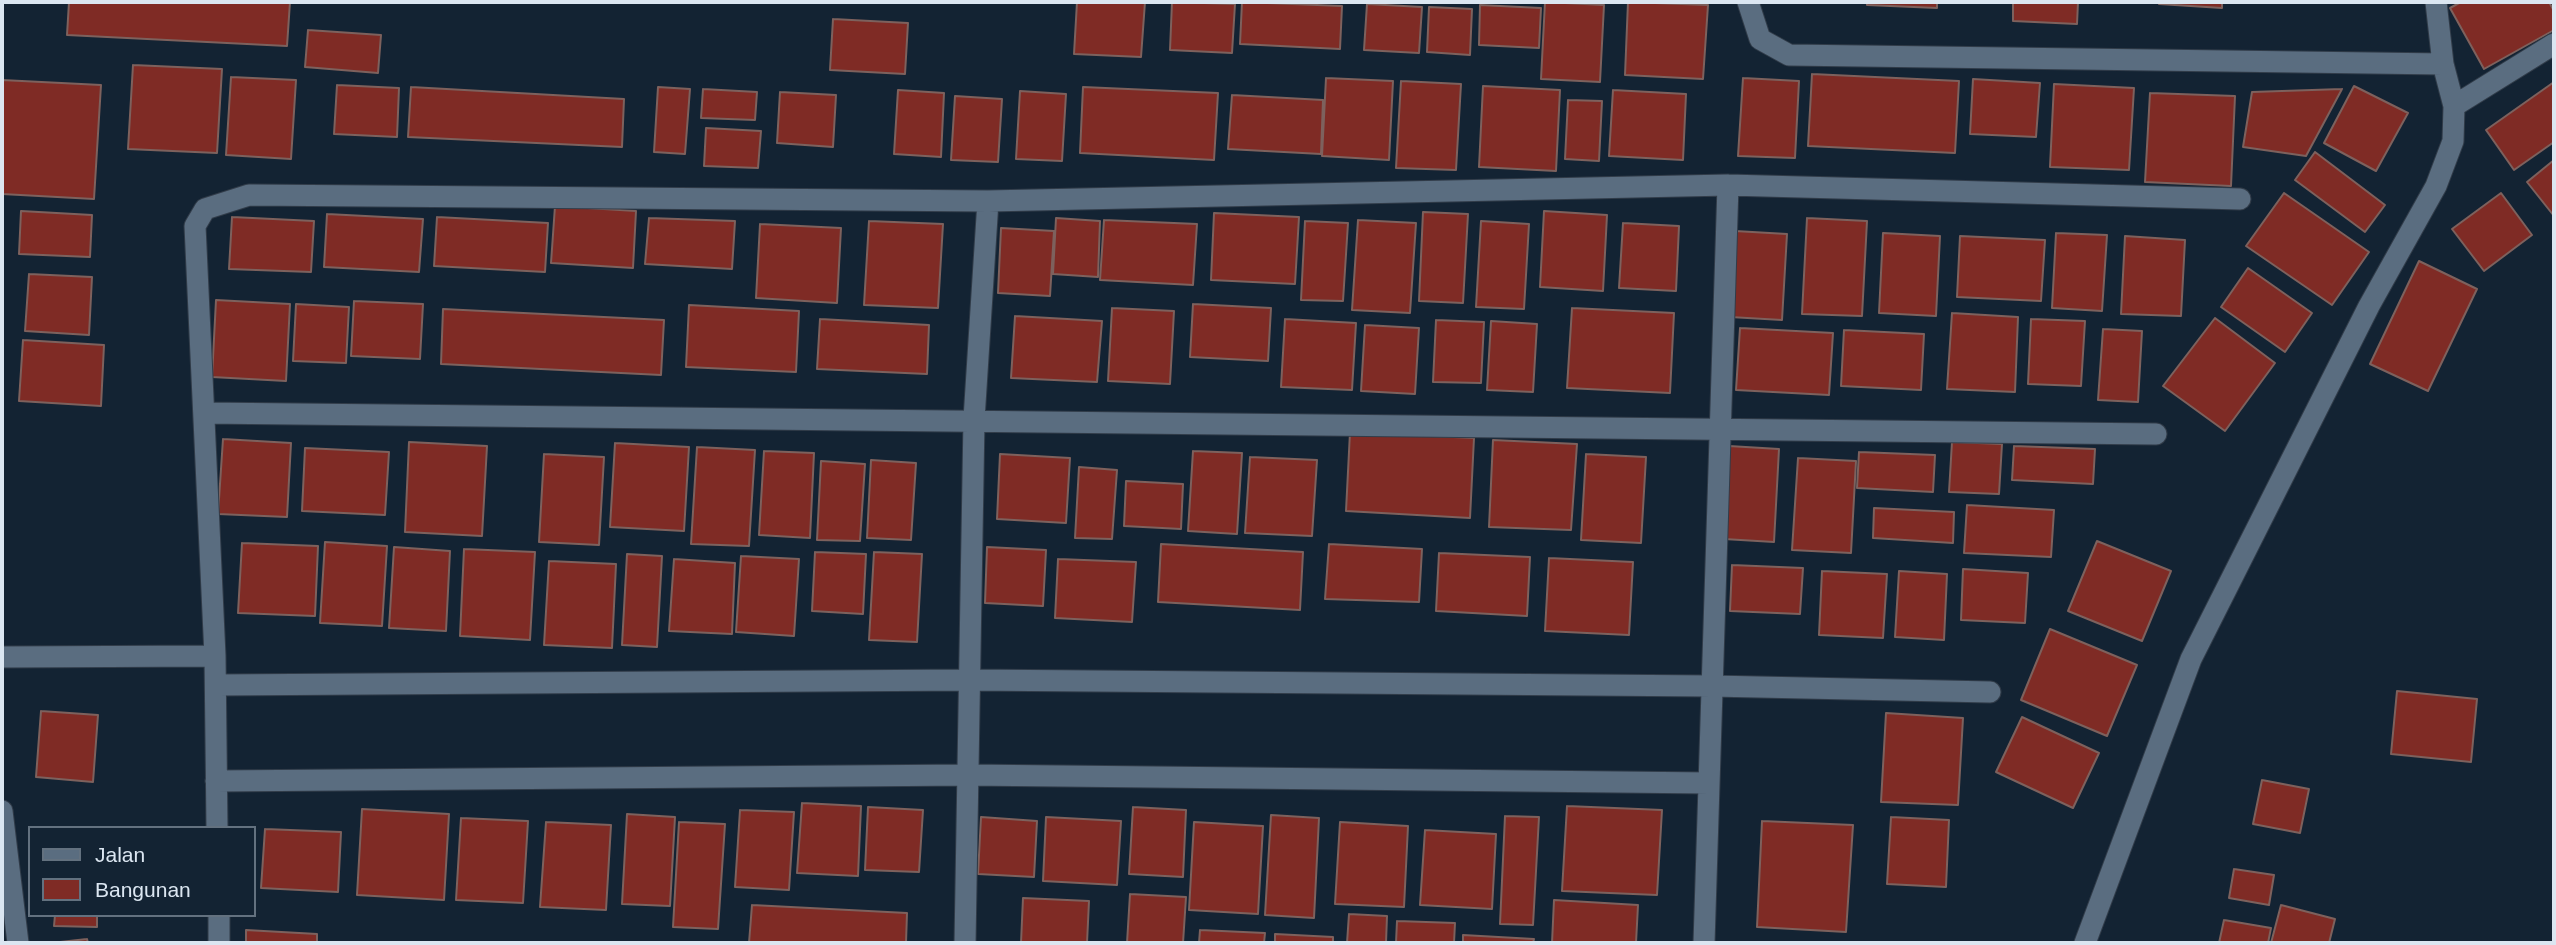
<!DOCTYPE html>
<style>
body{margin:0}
#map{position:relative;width:2556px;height:945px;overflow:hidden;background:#132333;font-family:Helvetica,sans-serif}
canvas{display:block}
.frame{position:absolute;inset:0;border:4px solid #dbe6f1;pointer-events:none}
.legend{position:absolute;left:28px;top:826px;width:228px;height:91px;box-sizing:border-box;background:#132333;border:2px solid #63717f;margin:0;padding:9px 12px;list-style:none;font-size:21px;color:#dbe6f1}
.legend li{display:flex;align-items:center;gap:14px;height:35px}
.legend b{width:35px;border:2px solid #63717f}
</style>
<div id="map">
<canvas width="2556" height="945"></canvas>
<div class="frame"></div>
<ul class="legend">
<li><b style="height:9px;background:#5a6d80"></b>Jalan</li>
<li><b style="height:19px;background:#7f2b25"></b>Bangunan</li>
</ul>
</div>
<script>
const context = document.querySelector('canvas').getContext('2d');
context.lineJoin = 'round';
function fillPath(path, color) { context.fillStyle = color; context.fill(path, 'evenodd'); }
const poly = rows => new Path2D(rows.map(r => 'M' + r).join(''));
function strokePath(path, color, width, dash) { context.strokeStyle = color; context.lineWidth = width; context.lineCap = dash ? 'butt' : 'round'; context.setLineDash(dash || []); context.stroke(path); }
const building = poly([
 [69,2,290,2,287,46,67,35,69,2],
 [1077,2,1145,2,1141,57,1074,54,1077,2],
 [1172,2,1235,4,1232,53,1170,50,1172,2],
 [1242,2,1342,6,1340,49,1240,44,1242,2],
 [1545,2,1604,5,1600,82,1541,79,1545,2],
 [1628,2,1708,5,1703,79,1625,75,1628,2],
 [1867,2,1937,2,1937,8,1867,5,1867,2],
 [2013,2,2078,2,2077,24,2013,21,2013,2],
 [2159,2,2222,2,2222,8,2159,4,2159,2],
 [2461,2,2549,2,2554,11,2554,30,2484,69,2450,8,2461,2],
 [1367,4,1422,7,1419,53,1364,50,1367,4],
 [1480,5,1541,8,1539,48,1479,45,1480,5],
 [1429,7,1472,9,1470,55,1427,52,1429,7],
 [833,19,908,23,905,74,830,70,833,19],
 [308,30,381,35,378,73,305,67,308,30],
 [133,65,222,69,217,153,128,149,133,65],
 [1812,74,1959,81,1955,153,1808,146,1812,74],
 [231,77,296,80,291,159,226,155,231,77],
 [1326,78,1393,81,1389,160,1322,156,1326,78],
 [1743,78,1799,81,1795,158,1738,156,1743,78],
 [1973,79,2040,83,2036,137,1970,134,1973,79],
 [2,80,101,85,94,199,2,194,2,80],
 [1401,81,1461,84,1456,170,1396,168,1401,81],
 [2554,82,2554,142,2514,170,2486,130,2554,82],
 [2054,84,2134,88,2129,170,2050,167,2054,84],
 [337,85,399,88,397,137,334,134,337,85],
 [1483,86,1560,90,1556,171,1479,167,1483,86],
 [2354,86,2408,113,2376,171,2324,143,2354,86],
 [411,87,624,99,622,147,408,137,411,87],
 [658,87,690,89,685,154,654,152,658,87],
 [1083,87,1218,93,1214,160,1080,153,1083,87],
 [703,89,757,92,755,120,701,118,703,89],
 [2342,89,2306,156,2243,147,2252,92,2342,89],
 [898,90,944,93,941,157,894,154,898,90],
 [1613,90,1686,94,1683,160,1609,156,1613,90],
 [1020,91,1066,94,1062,161,1016,159,1020,91],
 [780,92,836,95,833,147,777,143,780,92],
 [2150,93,2235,96,2231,186,2145,182,2150,93],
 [1232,95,1323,100,1321,154,1228,149,1232,95],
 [955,96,1002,99,998,162,951,160,955,96],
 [1568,100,1602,101,1599,161,1565,159,1568,100],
 [706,128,761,131,758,168,704,166,706,128],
 [2315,152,2385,205,2365,232,2295,180,2315,152],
 [2554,160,2554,216,2527,182,2554,160],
 [2284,193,2369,252,2332,305,2246,246,2284,193],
 [2501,193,2532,235,2484,271,2452,229,2501,193],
 [555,206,636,211,633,268,551,263,555,206],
 [21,211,92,215,90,257,19,254,21,211],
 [1544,211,1607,215,1603,291,1540,287,1544,211],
 [1423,212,1468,214,1463,303,1419,301,1423,212],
 [1214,213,1299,217,1295,284,1211,280,1214,213],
 [327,214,423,219,419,272,324,267,327,214],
 [232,217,314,221,311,272,229,269,232,217],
 [437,217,548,223,545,272,434,266,437,217],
 [649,218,735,221,732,269,645,264,649,218],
 [1056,218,1100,221,1098,277,1053,274,1056,218],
 [1807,218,1867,221,1862,316,1802,314,1807,218],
 [1104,220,1197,224,1193,285,1100,280,1104,220],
 [1358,220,1416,223,1410,313,1352,310,1358,220],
 [869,221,943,224,938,308,864,305,869,221],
 [1305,221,1348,223,1343,301,1301,300,1305,221],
 [1481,221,1529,224,1524,309,1476,307,1481,221],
 [1623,223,1679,226,1676,291,1619,288,1623,223],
 [760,224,841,228,837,303,756,298,760,224],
 [1001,228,1054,231,1050,296,998,293,1001,228],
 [1735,231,1787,234,1782,320,1730,317,1735,231],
 [1883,233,1940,236,1936,316,1879,313,1883,233],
 [2056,233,2107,235,2102,311,2052,308,2056,233],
 [1960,236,2045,240,2041,301,1957,297,1960,236],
 [2125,236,2185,240,2181,316,2121,314,2125,236],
 [2419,261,2477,289,2428,391,2370,364,2419,261],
 [2248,268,2312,313,2285,352,2221,307,2248,268],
 [29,274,92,277,89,335,25,331,29,274],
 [216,300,290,304,286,381,212,377,216,300],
 [354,301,423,304,420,359,351,356,354,301],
 [296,304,349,307,346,363,293,361,296,304],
 [1193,304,1271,308,1268,361,1190,357,1193,304],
 [689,305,799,311,796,372,686,367,689,305],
 [1112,308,1174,311,1170,384,1108,381,1112,308],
 [1572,308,1674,313,1670,393,1567,388,1572,308],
 [443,309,664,320,661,375,441,364,443,309],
 [1952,313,2018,317,2015,392,1947,389,1952,313],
 [1015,316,1102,321,1097,382,1011,378,1015,316],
 [2215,318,2275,363,2225,431,2163,386,2215,318],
 [820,319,929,325,927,374,817,369,820,319],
 [1285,319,1356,323,1352,390,1281,387,1285,319],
 [2031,319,2085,321,2081,386,2028,384,2031,319],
 [1436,320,1484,322,1481,383,1433,382,1436,320],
 [1491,321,1537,324,1533,392,1487,390,1491,321],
 [1365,325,1419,328,1415,394,1361,391,1365,325],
 [1740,328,1833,333,1829,395,1736,390,1740,328],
 [2103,329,2142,331,2138,402,2098,400,2103,329],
 [1844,330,1924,334,1921,390,1841,386,1844,330],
 [23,340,104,345,101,406,19,401,23,340],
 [1350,432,1474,438,1470,518,1346,511,1350,432],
 [223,439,291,443,287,517,218,514,223,439],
 [1493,440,1577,444,1571,530,1489,527,1493,440],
 [409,442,487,446,482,536,405,532,409,442],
 [1952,442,2002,444,1999,494,1949,492,1952,442],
 [615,443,689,447,684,531,610,527,615,443],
 [1729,446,1779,449,1774,542,1724,539,1729,446],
 [2014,446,2095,449,2093,484,2012,480,2014,446],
 [697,447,755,450,749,546,691,544,697,447],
 [305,448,389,452,385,515,302,511,305,448],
 [764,451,814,453,810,538,759,535,764,451],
 [1193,451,1242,453,1237,534,1188,531,1193,451],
 [1859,452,1935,455,1933,492,1857,488,1859,452],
 [544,454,604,457,599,545,539,542,544,454],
 [1000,454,1070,458,1066,523,997,519,1000,454],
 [1586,454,1646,457,1641,543,1581,540,1586,454],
 [1250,457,1317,460,1312,536,1245,533,1250,457],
 [1798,458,1856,461,1851,553,1792,550,1798,458],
 [871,460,916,463,911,540,867,538,871,460],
 [821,461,865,464,860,541,817,540,821,461],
 [1079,467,1117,470,1112,539,1075,538,1079,467],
 [1126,481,1183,484,1181,529,1124,526,1126,481],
 [1967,505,2054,510,2051,557,1964,553,1967,505],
 [1874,508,1954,512,1953,543,1873,538,1874,508],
 [2097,541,2171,571,2142,641,2068,611,2097,541],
 [325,542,387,546,382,626,320,623,325,542],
 [242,543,318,546,315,616,238,613,242,543],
 [1161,544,1303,552,1300,610,1158,602,1161,544],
 [1329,544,1422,549,1419,602,1325,599,1329,544],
 [394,547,450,551,446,631,389,628,394,547],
 [987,547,1046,550,1043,606,985,603,987,547],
 [464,549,535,552,530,640,460,636,464,549],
 [815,552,866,554,863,614,812,611,815,552],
 [874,552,922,554,917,642,869,640,874,552],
 [1439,553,1530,557,1527,616,1436,611,1439,553],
 [627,554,662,556,657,647,622,645,627,554],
 [741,556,799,559,794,636,736,632,741,556],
 [1549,558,1633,562,1629,635,1545,631,1549,558],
 [674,559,735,563,732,634,669,631,674,559],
 [1058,559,1136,562,1132,622,1055,618,1058,559],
 [549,561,616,564,612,648,544,645,549,561],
 [1732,565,1803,568,1800,614,1730,611,1732,565],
 [1963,569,2028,573,2025,623,1961,620,1963,569],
 [1822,571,1887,574,1883,638,1819,635,1822,571],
 [1899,571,1947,574,1944,640,1895,637,1899,571],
 [2050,629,2137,665,2107,736,2021,700,2050,629],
 [2397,691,2477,699,2471,762,2391,754,2397,691],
 [41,711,98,715,93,782,36,777,41,711],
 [1886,713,1963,718,1958,805,1881,802,1886,713],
 [2022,717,2099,753,2073,808,1996,772,2022,717],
 [2262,780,2309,789,2300,833,2253,824,2262,780],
 [802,803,861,806,858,876,797,873,802,803],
 [1567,806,1662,810,1657,895,1562,891,1567,806],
 [868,807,923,810,919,872,865,870,868,807],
 [1133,807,1186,810,1183,877,1129,874,1133,807],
 [362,809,449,814,444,900,357,895,362,809],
 [740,810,794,812,789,890,735,887,740,810],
 [627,814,675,817,670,906,622,904,627,814],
 [1271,815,1319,818,1314,918,1265,915,1271,815],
 [1505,816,1539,817,1533,925,1500,924,1505,816],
 [981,817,1037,821,1034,877,978,874,981,817],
 [1046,817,1121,821,1117,885,1043,881,1046,817],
 [1891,817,1949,820,1946,887,1887,884,1891,817],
 [461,818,528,821,523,903,456,900,461,818],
 [1762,821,1853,825,1846,932,1757,927,1762,821],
 [546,822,611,825,606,910,540,907,546,822],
 [679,822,725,824,718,929,673,927,679,822],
 [1194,822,1263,826,1258,914,1189,910,1194,822],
 [1340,822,1408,826,1404,907,1335,904,1340,822],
 [265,829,341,832,338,892,261,888,265,829],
 [1425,830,1496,834,1492,909,1420,905,1425,830],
 [2234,869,2274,875,2269,905,2229,898,2234,869],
 [1130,894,1186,897,1183,943,1127,943,1130,894],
 [1023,898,1089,901,1087,943,1021,943,1023,898],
 [1554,900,1638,905,1636,943,1552,943,1554,900],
 [752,905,907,913,906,943,749,943,752,905],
 [2281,905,2335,919,2329,943,2271,943,2281,905],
 [1349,914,1387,916,1386,943,1347,943,1349,914],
 [55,915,97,915,97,927,54,926,55,915],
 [2224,920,2271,928,2268,943,2219,943,2224,920],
 [1397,921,1455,923,1454,943,1396,943,1397,921],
 [246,930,317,934,317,943,246,943,246,930],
 [1200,930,1265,933,1264,943,1199,943,1200,930],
 [1275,934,1333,937,1333,943,1275,943,1275,934],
 [1463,935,1534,939,1533,943,1463,943,1463,935],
 [87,939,88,943,51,943,87,939]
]);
fillPath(building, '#7f2b25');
strokePath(building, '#7d615d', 2);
const minor = poly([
 [1748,2,1760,39,1789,55,2443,64],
 [2454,106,2554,44],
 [204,413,2156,434],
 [215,656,195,226,205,209,249,195,988,201,1728,185,2240,199],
 [2,657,215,656,217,828],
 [217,685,969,680,1712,686,1990,692],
 [216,781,968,775,1709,783],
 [2,811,18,943],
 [219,915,219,943],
 [965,943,974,419,988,201],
 [1704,943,1728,185],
 [2085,943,2191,659,2369,306,2436,186,2453,141,2454,106,2443,64,2436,2]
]);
strokePath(minor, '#313c49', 23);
strokePath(minor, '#5a6d80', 21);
</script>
